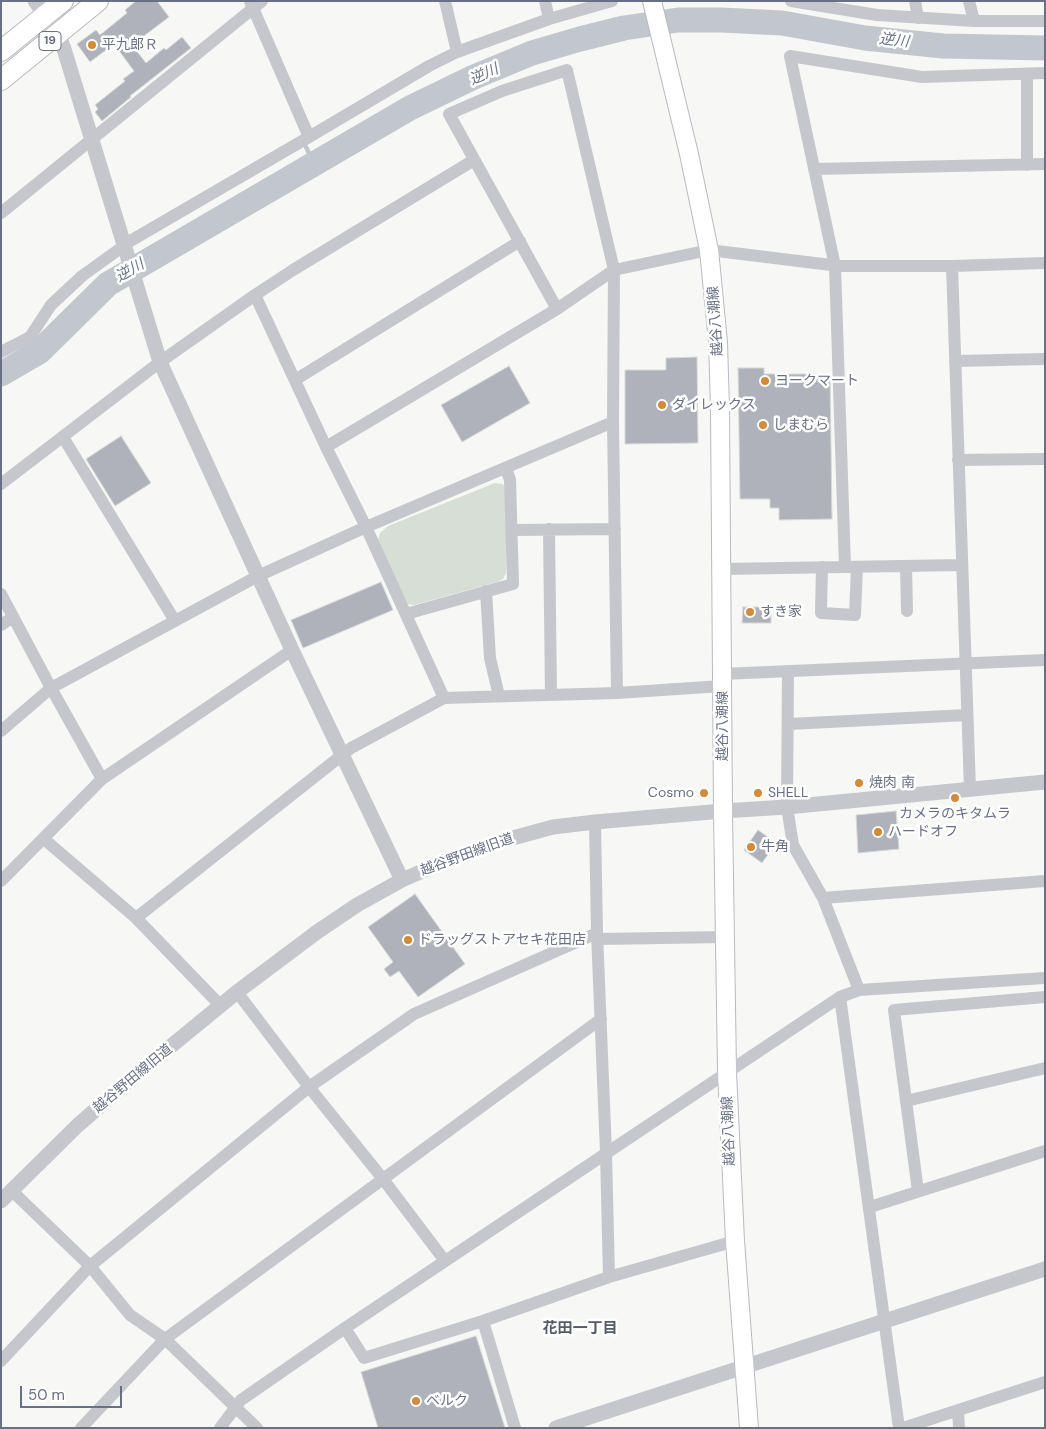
<!DOCTYPE html>
<meta charset="utf-8">
<style>
body{margin:0}
#map{position:relative;width:1046px;height:1429px;overflow:hidden;background:#f7f7f5;font-family:"DM Sans",sans-serif}
canvas{display:block}
.frame{position:absolute;inset:0;border:2px solid #697083;pointer-events:none}
.scale{position:absolute;left:20px;top:1386px;width:102px;height:22px;box-sizing:border-box;border:2px solid #697083;border-top:0;padding-left:6px;font-size:15px;line-height:18px;white-space:nowrap;color:#697083;-webkit-text-stroke:4px #fff;paint-order:stroke}
</style>
<div id="map">
<canvas width="1046" height="1429"></canvas>
<div class="frame"></div>
<div class="scale">50 m</div>
</div>
<script>
const context = document.querySelector('canvas').getContext('2d');
context.lineJoin = 'round';
function fillPath(path, color) { context.fillStyle = color; context.fill(path, 'evenodd'); }
const poly = rows => new Path2D(rows.map(r => 'M' + r).join(''));
function strokePath(path, color, width, dash) { context.strokeStyle = color; context.lineWidth = width; context.lineCap = dash ? 'butt' : 'round'; context.setLineDash(dash || []); context.stroke(path); }
function write(font, color, halo, rows, align = 'center') {
  context.font = font + ' "DM Sans","Noto Sans JP",sans-serif'; context.lineWidth = 5; context.setLineDash([]); context.textBaseline = 'middle'; context.strokeStyle = halo; context.fillStyle = color; for (const [text, x, y, turn = 0] of rows) {
    context.save(); context.translate(x, y); context.rotate((+turn || 0) * Math.PI / 180); context.textAlign = isNaN(turn) ? turn : align; if (halo) context.strokeText(text, 0, 0); context.fillText(text, 0, 0); context.restore();
  }
}
fillPath(poly([
 [495,483,503,484,506,490,506,573,503,579,497,582,414,605,408,604,403,597,378,540,380,533,388,526]
]), '#d7ded6');
strokePath(poly([
 [306,147,314,163]
]), '#c2c7ce', 4.5);
strokePath(poly([
 [1,374,39,352,108,284,410,108,474,77,532,53,580,39,624,28,678,20,721,20,782,23,865,38,943,46,1045,48]
]), '#c2c7ce', 25);
const building = poly([
 [136,1,157,1,169,17,132,45,146,63,164,48,166,50,182,37,191,48,130,96,131,97,102,121,95,112,98,109,95,105,125,81,123,79,134,71,114,44,90,62,77,44,96,30,100,35,127,13,125,10,136,1],
 [697,357,698,443,625,444,625,370,666,370,666,358,697,357],
 [509,366,530,403,462,442,441,405,509,366],
 [738,368,764,368,764,374,830,374,832,519,779,520,779,508,770,508,770,499,740,499,738,368],
 [121,436,151,483,115,506,86,459,121,436],
 [381,582,393,610,303,648,291,620,381,582],
 [743,607,771,607,771,623,742,623,743,607],
 [896,811,899,849,858,853,856,815,896,811],
 [758,830,776,843,762,863,744,850,758,830],
 [415,894,465,964,418,997,399,971,390,977,384,969,393,962,368,927,415,894],
 [476,1336,505,1428,378,1428,361,1372,476,1336]
]);
fillPath(building, '#afb2ba');
strokePath(building, '#d8d9d7', 1);
const secondary = poly([
 [652,1,689,154,709,250,718,342,720,408,723,811,727,1072,735,1241,749,1428]
]);
const primary = poly([
 [1,51,63,1],
 [1,80,98,1]
]);
strokePath(secondary, '#b8bac0', 20);
strokePath(primary, '#b9babf', 22);
strokePath(poly([
 [250,1,309,137],
 [445,1,457,52],
 [545,1,549,19,612,1],
 [791,1,877,15,974,21,1045,21],
 [915,1,918,18],
 [969,1,974,21],
 [1027,165,1027,74],
 [814,169,1045,164],
 [1,213,262,1],
 [952,266,970,789],
 [255,295,326,447,366,527,444,698],
 [557,309,449,114,502,91,567,70,614,270,613,422,617,693],
 [1,352,30,337,51,305,82,276,132,240,309,137,429,66,457,52,549,19],
 [955,361,1045,359],
 [295,380,520,241],
 [63,437,175,621],
 [326,447,557,309,614,270,709,250,839,266,952,266,1045,263],
 [958,460,1045,459],
 [1,484,160,362,255,295,293,270,474,160],
 [549,529,551,695],
 [512,530,615,529],
 [906,566,907,611],
 [822,567,821,613,855,615,857,567],
 [845,567,835,266,790,56,922,77,1045,73],
 [722,569,962,565],
 [486,591,490,658,499,696],
 [1,594,51,688,102,779],
 [406,614,513,584,510,480,506,468],
 [1,625,13,617],
 [788,671,787,807,793,845,823,898,859,990],
 [722,674,1045,660],
 [789,724,967,715],
 [1,731,51,688,258,576,366,527,613,422],
 [595,822,597,933,606,1153,609,1277],
 [44,839,136,918,221,1006],
 [1,881,102,779,292,650],
 [823,898,1045,881],
 [136,918,351,748,444,698,617,693,722,686],
 [598,939,725,937],
 [237,992,309,1087,383,1179,445,1261],
 [840,997,899,1428],
 [906,1101,1045,1068],
 [11,1190,90,1266,130,1315,165,1339,257,1428],
 [918,1191,894,1010,1045,997],
 [870,1207,1045,1151],
 [483,1321,515,1428],
 [345,1328,364,1358,483,1321,609,1277,735,1241],
 [1,1361,90,1266,309,1087,414,1014,597,933],
 [958,1410,959,1428],
 [81,1428,165,1339,601,1019],
 [220,1428,241,1400,345,1328,840,997,859,990,1045,978],
 [903,1428,1045,1382]
]), '#c6c7cc', 12);
strokePath(poly([
 [35,1,46,15,58,34,64,49,160,362,292,650,402,880],
 [1,1201,78,1125,137,1074,237,992,317,932,357,905,402,880,450,859,498,842,553,827,595,822,723,811,787,807,1045,782],
 [556,1428,1045,1269]
]), '#c6c7cc', 15);
strokePath(secondary, '#fff', 18);
strokePath(primary, '#fff', 20);
for (const [x, y, r, color] of [
 [92,45,5,"#d48b39"],
 [765,381,5,"#d48b39"],
 [662,405,5,"#d48b39"],
 [763,425,5,"#d48b39"],
 [750,612,5,"#d48b39"],
 [859,783,5,"#d48b39"],
 [704,793,5,"#d48b39"],
 [758,793,5,"#d48b39"],
 [955,798,5,"#d48b39"],
 [878,832,5,"#d48b39"],
 [751,847,5,"#d48b39"],
 [408,940,5,"#d48b39"],
 [416,1401,5,"#d48b39"]
]) { const dot = new Path2D(); dot.arc(x, y, r, 0, 2 * Math.PI); context.fillStyle = color; context.fill(dot); strokePath(dot, '#fff', 2); }
for (const [x, y, w] of [
 [50,41,22]
]) { const box = new Path2D(); box.roundRect(x - w / 2, y - 9.5, w, 19, 4); context.fillStyle = '#fff'; context.fill(box); strokePath(box, '#697083', 1); }
write('bold 12px', '#697083', null, [
 ["19",50,41]
]);
write('14px', '#697083', '#fff', [
 ["平九郎Ｒ",102,45],
 ["ヨークマート",775,381],
 ["ダイレックス",672,405],
 ["しまむら",773,425],
 ["すき家",760,612],
 ["焼肉 南",869,783],
 ["Cosmo",694,793,"right"],
 ["SHELL",768,793],
 ["カメラのキタムラ",955,814,"center"],
 ["ハードオフ",888,832],
 ["牛角",761,847],
 ["ドラッグストアセキ花田店",418,940],
 ["ベルク",426,1401]
], 'left');
write('14px', '#697083', '#fff', [
 ["越谷八潮線",716,321,-94],
 ["越谷八潮線",723,726,-90],
 ["越谷野田線旧道",467,855,-20],
 ["越谷野田線旧道",133,1079,-40],
 ["越谷八潮線",729,1131,-92]
]);
write('italic 15px', '#6a7685', '#fff', [
 ["逆川",894,41,6],
 ["逆川",484,75,-24],
 ["逆川",130,271,-30]
]);
write('bold 15px', '#565b69', '#fff', [
 ["花田一丁目",580,1329]
]);
</script>
